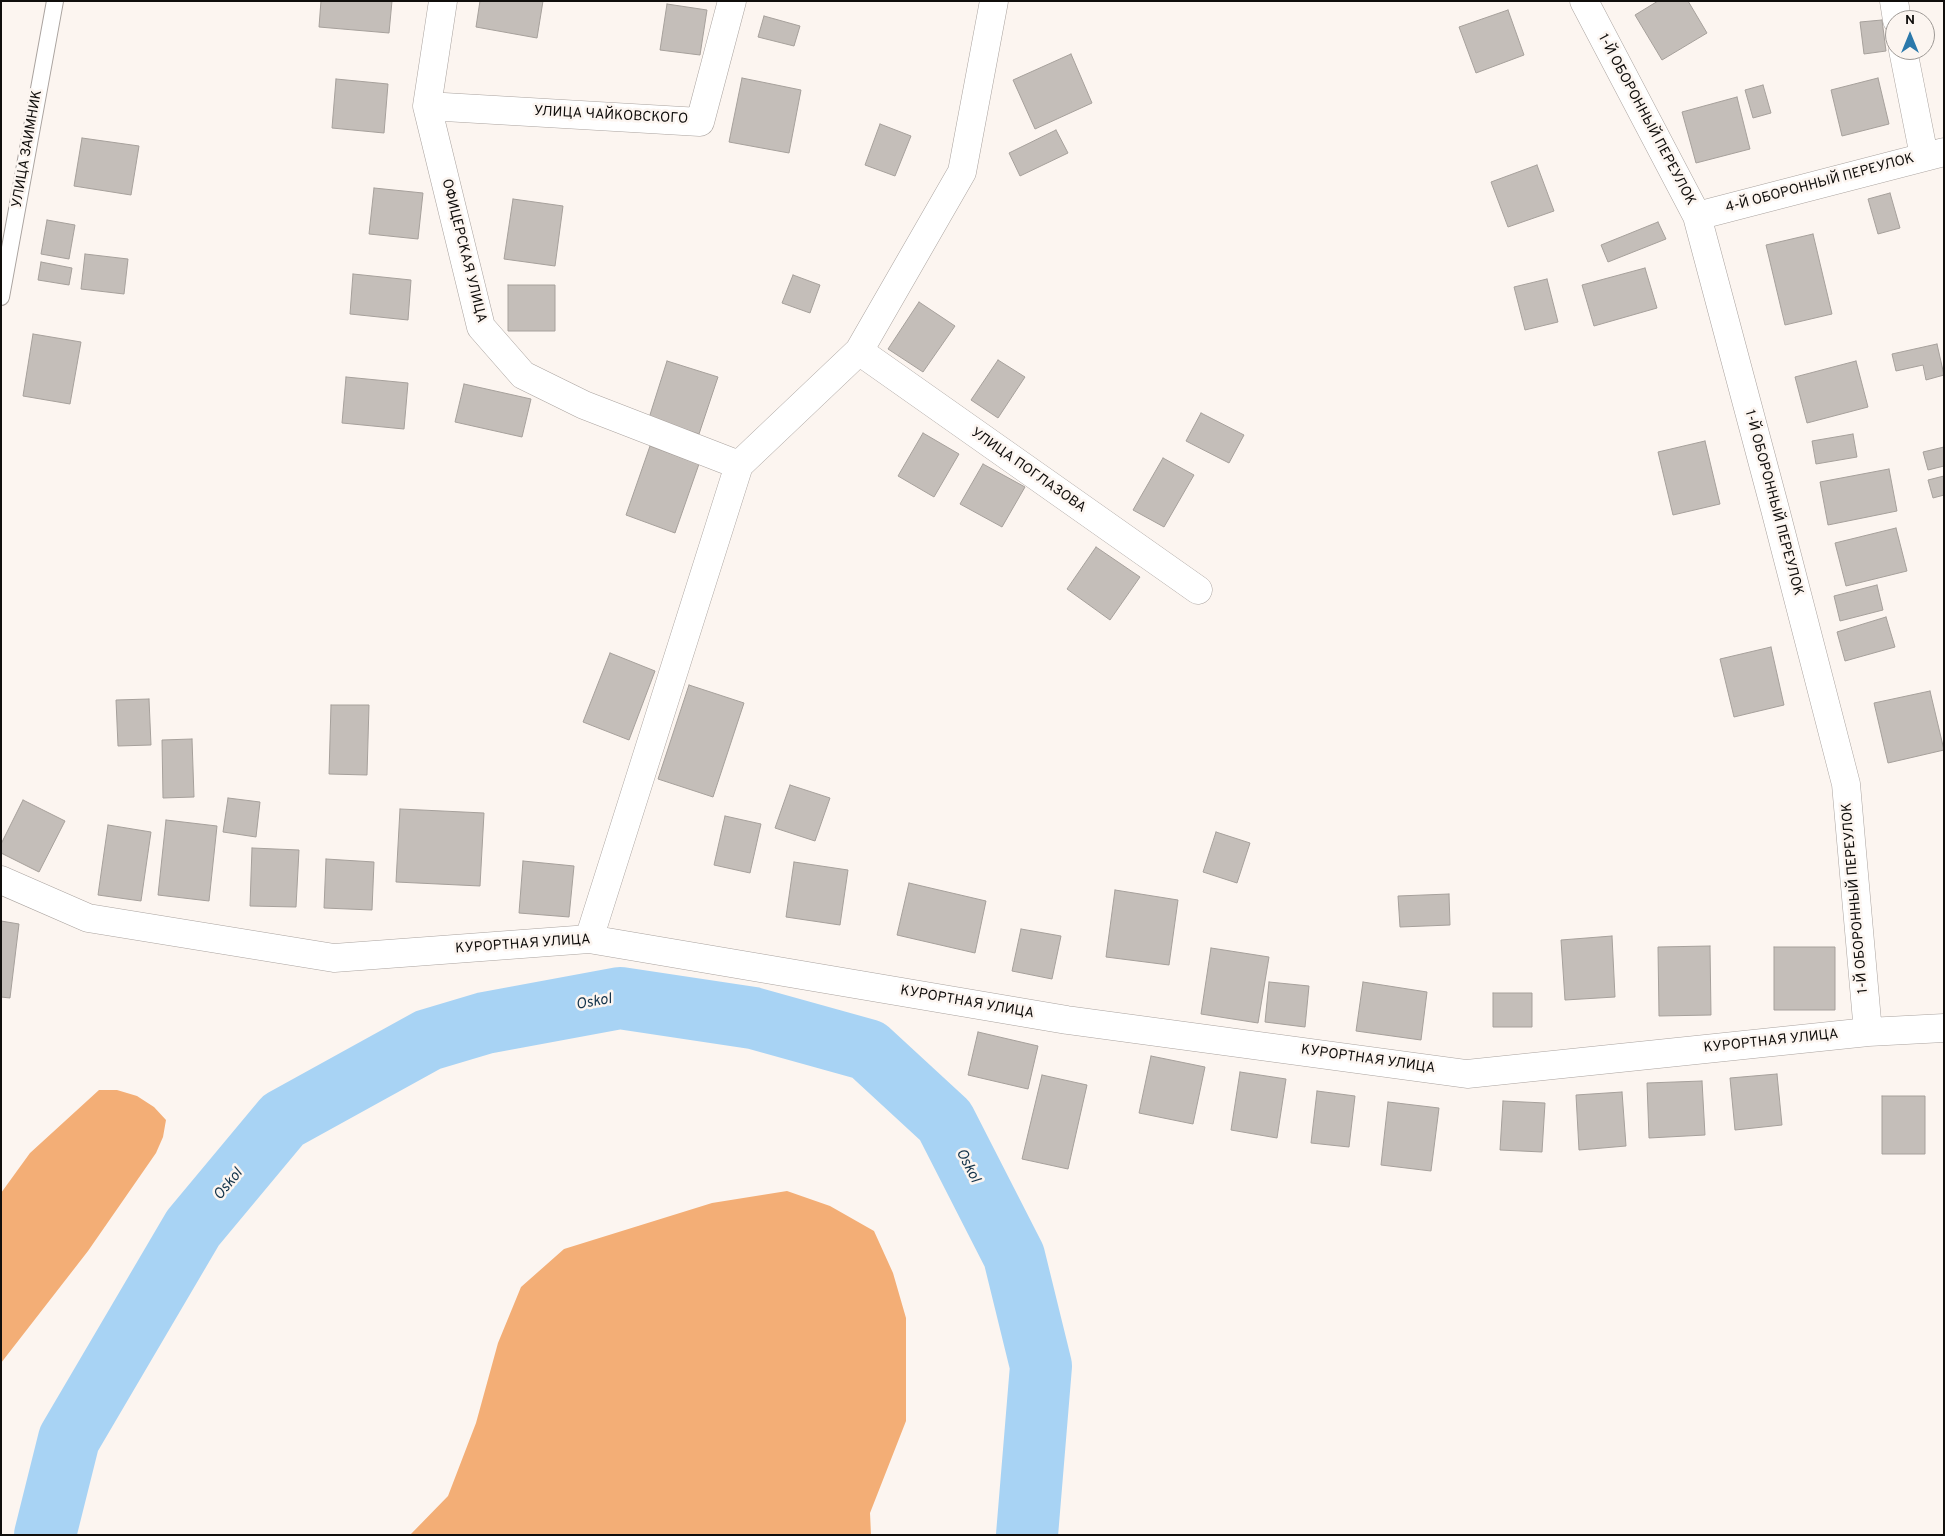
<!DOCTYPE html>
<meta charset="utf-8">
<style>
body{margin:0}
#map{position:relative;width:1945px;height:1536px;overflow:hidden;background:#fcf5f0;font-family:Overpass,sans-serif}
canvas{display:block}
.frame{position:absolute;inset:0;border:2px solid #100e0c;pointer-events:none}
.north{position:absolute;left:1885px;top:10px;width:50px;height:50px;box-sizing:border-box;background:#fcf5f0;border:1px solid #9e9995;border-radius:50%;rotate:0deg;font-size:14px;font-weight:700;line-height:20px;text-align:center;color:#100e0c}
.north::after{content:'';display:block;margin:auto;width:18px;height:22px;background:#2b79ab;clip-path:polygon(50% 0,100% 100%,50% 72%,0 100%)}
</style>
<div id="map">
<canvas width="1945" height="1536"></canvas>
<div class="frame"></div>
<div class="north">N</div>
</div>
<script>
const context = document.querySelector('canvas').getContext('2d');
context.lineJoin = 'round';
function fillPath(path, color) { context.fillStyle = color; context.fill(path, 'evenodd'); }
const poly = rows => new Path2D(rows.map(r => 'M' + r).join(''));
function strokePath(path, color, width, dash) { context.strokeStyle = color; context.lineWidth = width; context.lineCap = dash ? 'butt' : 'round'; context.setLineDash(dash || []); context.stroke(path); }
function write(font, color, halo, rows, align = 'center') {
  context.font = font + ' Overpass,sans-serif'; context.lineWidth = 5; context.setLineDash([]); context.textBaseline = 'middle'; context.strokeStyle = halo; context.fillStyle = color; for (const [text, x, y, turn = 0] of rows) {
    context.save(); context.translate(x, y); context.rotate((+turn || 0) * Math.PI / 180); context.textAlign = isNaN(turn) ? turn : align; if (halo) context.strokeText(text, 0, 0); context.fillText(text, 0, 0); context.restore();
  }
}
fillPath(poly([
 [99,1090,117,1090,137,1096,154,1107,166,1120,163,1137,156,1153,88,1251,1,1363,1,1193,30,1153],
 [787,1191,830,1206,874,1231,893,1273,906,1318,906,1421,870,1513,871,1535,410,1535,448,1496,476,1423,498,1343,521,1287,564,1249,712,1203]
]), '#f3ae76');
strokePath(poly([
 [45,1535,69,1439,193,1228,283,1120,428,1040,485,1023,620,998,753,1018,868,1050,945,1121,1014,1256,1041,1366,1027,1535]
]), '#a8d3f4', 62);
const building = poly([
 [321,1,392,1,389,33,319,27,321,1],
 [480,1,543,1,537,38,476,27,480,1],
 [1658,1,1688,1,1707,33,1662,60,1635,15,1658,1],
 [667,4,707,10,700,55,660,50,667,4],
 [1508,10,1524,55,1476,73,1459,27,1508,10],
 [764,16,800,26,794,46,758,37,764,16],
 [1882,20,1886,51,1864,54,1860,22,1882,20],
 [1071,54,1092,103,1035,129,1013,80,1071,54],
 [742,78,801,90,789,153,729,142,742,78],
 [1878,78,1889,124,1842,136,1831,90,1878,78],
 [336,79,388,84,384,133,332,128,336,79],
 [1763,85,1771,113,1753,118,1745,90,1763,85],
 [1737,97,1750,149,1696,163,1682,112,1737,97],
 [880,124,911,136,895,176,865,165,880,124],
 [1056,130,1068,153,1020,176,1009,153,1056,130],
 [82,138,139,146,131,195,74,186,82,138],
 [1537,165,1554,211,1508,227,1491,182,1537,165],
 [374,188,423,193,418,239,369,234,374,188],
 [1890,193,1900,228,1878,234,1868,199,1890,193],
 [513,199,563,206,555,266,504,259,513,199],
 [47,220,75,225,69,259,41,254,47,220],
 [1658,222,1666,239,1608,262,1601,245,1658,222],
 [1813,234,1832,314,1785,325,1766,245,1813,234],
 [85,254,128,259,124,294,81,289,85,254],
 [41,262,72,268,69,285,38,280,41,262],
 [1645,268,1657,308,1594,326,1582,285,1645,268],
 [353,274,411,280,408,320,350,314,353,274],
 [793,275,820,285,810,313,782,303,793,275],
 [1547,279,1558,322,1525,330,1514,287,1547,279],
 [508,285,555,285,555,331,508,331,508,285],
 [919,302,955,326,923,372,888,349,919,302],
 [33,334,81,342,70,404,23,396,33,334],
 [1937,344,1944,375,1926,380,1923,365,1896,371,1892,354,1937,344],
 [998,360,1025,377,998,418,971,400,998,360],
 [667,361,718,377,699,434,649,418,667,361],
 [1856,361,1868,407,1807,423,1795,377,1856,361],
 [346,377,408,383,404,429,342,423,346,377],
 [464,384,531,399,522,437,455,422,464,384],
 [1201,413,1244,435,1229,463,1186,441,1201,413],
 [923,433,959,454,934,497,898,476,923,433],
 [1853,434,1857,457,1816,464,1812,441,1853,434],
 [1705,441,1720,504,1673,515,1658,452,1705,441],
 [650,446,699,464,675,533,626,515,650,446],
 [1944,447,1944,466,1928,470,1923,452,1944,447],
 [1163,458,1194,475,1164,527,1133,510,1163,458],
 [983,464,1025,487,1002,527,960,504,983,464],
 [1889,469,1897,511,1828,525,1820,482,1889,469],
 [1944,476,1944,495,1933,498,1928,480,1944,476],
 [1896,528,1907,571,1846,586,1835,543,1896,528],
 [1096,547,1140,577,1110,620,1067,589,1096,547],
 [1877,585,1883,610,1840,621,1834,596,1877,585],
 [1886,617,1895,647,1845,661,1837,632,1886,617],
 [1771,647,1784,705,1734,717,1720,659,1771,647],
 [610,653,655,671,629,740,583,722,610,653],
 [689,685,744,703,713,797,658,779,689,685],
 [1930,691,1944,750,1888,763,1874,703,1930,691],
 [149,699,151,745,118,746,116,700,149,699],
 [331,705,369,705,367,775,329,774,331,705],
 [192,739,194,797,163,798,162,740,192,739],
 [790,785,830,798,815,841,775,828,790,785],
 [228,798,260,802,256,837,223,832,228,798],
 [23,800,65,821,39,872,1,853,1,844,23,800],
 [400,809,484,813,480,886,396,882,400,809],
 [725,816,761,824,750,873,714,865,725,816],
 [166,820,217,826,209,901,158,895,166,820],
 [108,825,151,832,141,901,98,895,108,825],
 [1216,832,1250,843,1237,883,1203,872,1216,832],
 [252,848,299,850,296,907,250,906,252,848],
 [326,859,374,862,372,910,324,908,326,859],
 [523,861,574,866,569,917,519,913,523,861],
 [794,862,848,870,840,925,786,917,794,862],
 [909,883,986,901,975,953,897,935,909,883],
 [1115,890,1178,900,1169,965,1106,957,1115,890],
 [1449,894,1450,925,1400,927,1398,896,1449,894],
 [1,921,19,924,10,998,1,997,1,921],
 [1021,929,1061,936,1052,979,1012,971,1021,929],
 [1612,936,1615,997,1565,1000,1561,940,1612,936],
 [1710,946,1711,1015,1659,1016,1658,947,1710,946],
 [1774,947,1835,947,1835,1010,1774,1010,1774,947],
 [1211,948,1269,957,1258,1023,1201,1014,1211,948],
 [1269,982,1309,986,1305,1027,1265,1022,1269,982],
 [1363,982,1427,992,1421,1040,1356,1031,1363,982],
 [1493,993,1532,993,1532,1027,1493,1027,1493,993],
 [978,1032,1038,1046,1028,1089,968,1075,978,1032],
 [1151,1056,1205,1067,1193,1124,1139,1113,1151,1056],
 [1240,1072,1286,1079,1277,1138,1231,1130,1240,1072],
 [1777,1074,1782,1125,1735,1130,1730,1078,1777,1074],
 [1042,1075,1087,1085,1068,1169,1022,1159,1042,1075],
 [1702,1081,1705,1135,1649,1138,1647,1083,1702,1081],
 [1317,1091,1355,1096,1349,1147,1311,1143,1317,1091],
 [1622,1092,1626,1146,1579,1150,1576,1095,1622,1092],
 [1882,1096,1925,1096,1925,1154,1882,1154,1882,1096],
 [1503,1101,1545,1103,1542,1152,1500,1150,1503,1101],
 [1388,1102,1439,1108,1431,1171,1381,1165,1388,1102]
]);
fillPath(building, '#c4beb9');
strokePath(building, '#a6a09b', 1);
const lane = poly([
 [1,297,55,1]
]);
const street = poly([
 [443,1,427,106,481,327,523,375,584,405,739,465],
 [1584,1,1697,216,1775,509,1846,784,1868,1032],
 [1894,1,1897,20],
 [1903,50,1924,156],
 [427,106,700,122,732,1],
 [1697,216,1944,152],
 [859,351,1198,590],
 [1,880,88,918,334,958,589,939,1067,1020,1467,1074,1868,1032,1944,1028],
 [589,939,739,465,859,351,962,172,994,1]
]);
strokePath(lane, '#aaa39f', 18);
strokePath(street, '#aaa39f', 29);
strokePath(lane, '#fff', 16);
strokePath(street, '#fff', 28);
write('14px', '#100e0c', '#fcf5f0', [
 ["УЛИЦА ЧАЙКОВСКОГО",611,116,3],
 ["1-Й ОБОРОННЫЙ ПЕРЕУЛОК",1646,120,62],
 ["УЛИЦА ЗАИМНИК",28,149,-80],
 ["4-Й ОБОРОННЫЙ ПЕРЕУЛОК",1820,184,-15],
 ["ОФИЦЕРСКАЯ УЛИЦА",463,251,76],
 ["УЛИЦА ПОГЛАЗОВА",1028,471,35],
 ["1-Й ОБОРОННЫЙ ПЕРЕУЛОК",1773,503,75],
 ["1-Й ОБОРОННЫЙ ПЕРЕУЛОК",1856,898,-95],
 ["КУРОРТНАЯ УЛИЦА",523,945,-4],
 ["КУРОРТНАЯ УЛИЦА",967,1003,10],
 ["КУРОРТНАЯ УЛИЦА",1771,1042,-6],
 ["КУРОРТНАЯ УЛИЦА",1368,1060,8]
]);
write('italic 15px', '#15354c', '#fcf5f0', [
 ["Oskol",594,1003,-10],
 ["Oskol",967,1166,63],
 ["Oskol",229,1185,-50]
]);
</script>
